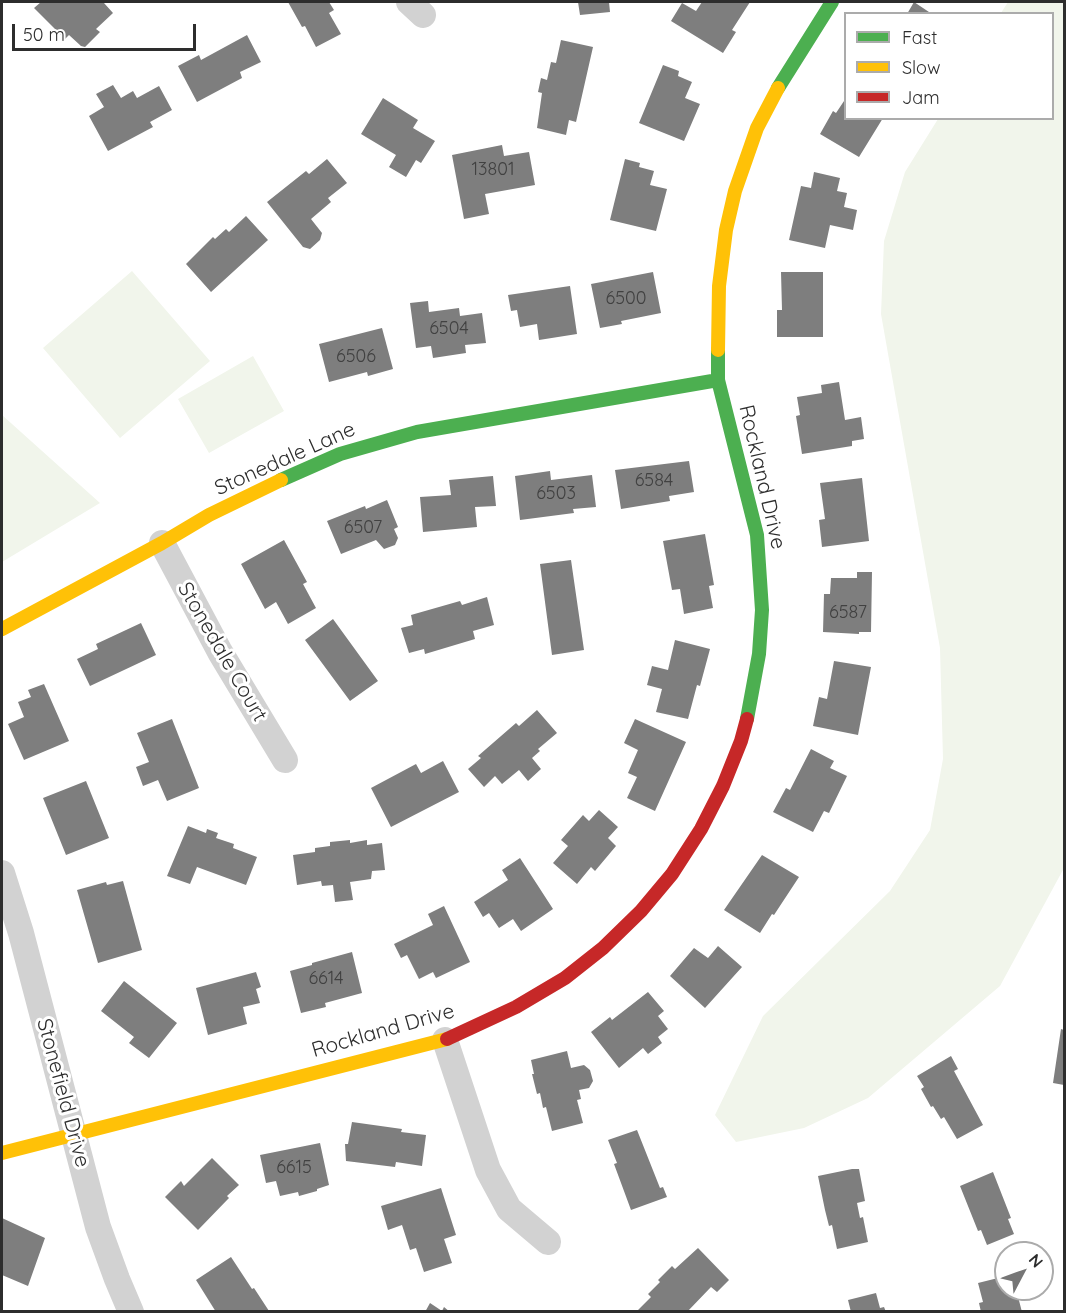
<!DOCTYPE html>
<style>
body{margin:0}
#map{position:relative;width:1066px;height:1313px;overflow:hidden;background:#fff;font-family:Quicksand,sans-serif}
canvas{display:block}
.frame{position:absolute;inset:0;border:3px solid #2d2d2d;pointer-events:none}
.legend{position:absolute;left:844px;top:12px;width:210px;height:108px;box-sizing:border-box;background:#fff;border:2px solid #ababab;margin:0;padding:8px 10px;list-style:none;font-size:18px;color:#2d2d2d}
.legend li{display:flex;align-items:center;gap:12px;height:30px}
.legend b{width:30px;border:2px solid #ababab}
.north{position:absolute;left:994px;top:1241px;width:60px;height:60px;box-sizing:border-box;background:#fff;border:2px solid #ababab;border-radius:50%;rotate:49deg;font-size:16px;font-weight:700;line-height:24px;text-align:center;color:#2d2d2d}
.north::after{content:'';display:block;margin:auto;width:21px;height:27px;background:#767676;clip-path:polygon(50% 0,100% 100%,50% 72%,0 100%)}
.scale{position:absolute;left:12px;top:24px;width:184px;height:27px;box-sizing:border-box;border:3px solid #2d2d2d;border-top:0;padding-left:8px;font-size:18px;line-height:21px;white-space:nowrap;color:#2d2d2d;-webkit-text-stroke:4px #fff;paint-order:stroke}
</style>
<div id="map">
<canvas width="1066" height="1313"></canvas>
<div class="frame"></div>
<ul class="legend">
<li><b style="height:8px;background:#4caf50"></b>Fast</li>
<li><b style="height:8px;background:#ffc107"></b>Slow</li>
<li><b style="height:8px;background:#c62828"></b>Jam</li>
</ul>
<div class="north">N</div>
<div class="scale">50 m</div>
</div>
<script>
const context = document.querySelector('canvas').getContext('2d');
context.lineJoin = 'round';
function fillPath(path, color) { context.fillStyle = color; context.fill(path, 'evenodd'); }
const poly = rows => new Path2D(rows.map(r => 'M' + r).join(''));
function strokePath(path, color, width, dash) { context.strokeStyle = color; context.lineWidth = width; context.lineCap = dash ? 'butt' : 'round'; context.setLineDash(dash || []); context.stroke(path); }
function write(font, color, halo, rows, align = 'center') {
  context.font = font + ' Quicksand,sans-serif'; context.lineWidth = 6; context.setLineDash([]); context.textBaseline = 'middle'; context.strokeStyle = halo; context.fillStyle = color; for (const [text, x, y, turn = 0] of rows) {
    context.save(); context.translate(x, y); context.rotate((+turn || 0) * Math.PI / 180); context.textAlign = isNaN(turn) ? turn : align; if (halo) context.strokeText(text, 0, 0); context.fillText(text, 0, 0); context.restore();
  }
}
fillPath(poly([
 [1008,2,1064,2,1064,868,1000,986,868,1098,804,1128,736,1142,715,1115,763,1016,890,891,930,830,943,759,940,648,881,314,884,241,905,172,938,119,1052,118,1052,14,1001,13],
 [132,271,210,361,120,438,43,348],
 [253,356,284,411,209,453,178,399],
 [2,415,100,503,2,562]
]), '#f1f5eb');
fillPath(poly([
 [41,2,105,2,104,3,113,13,96,29,100,32,85,47,81,46,69,35,65,39,34,8],
 [288,2,329,2,334,10,329,13,341,34,316,47,305,26,302,27],
 [578,2,609,2,610,12,580,15],
 [702,2,750,2,732,30,736,32,723,53,671,21,682,3,696,11],
 [914,2,932,14,907,14],
 [247,35,261,62,240,72,242,78,197,102,178,66,199,55,201,60],
 [561,40,593,47,576,122,569,120,566,135,537,128,542,93,538,92,541,78,547,80,551,62,556,63],
 [663,65,679,71,678,76,692,82,685,98,700,104,684,141,639,123],
 [113,85,121,98,133,91,137,98,159,86,172,110,150,122,153,127,108,151,89,116,104,107,96,94],
 [383,98,418,120,413,128,435,141,421,163,416,160,406,177,389,167,396,155,361,134],
 [846,98,846,118,883,118,859,157,820,134,833,111,836,113],
 [502,145,504,156,529,152,535,185,485,194,489,214,464,219,452,155],
 [327,159,347,183,328,198,331,202,311,219,322,233,320,240,310,249,303,247,267,202,306,171,309,174],
 [625,159,640,163,639,167,654,171,650,185,667,189,656,231,610,220],
 [814,172,840,178,837,191,847,193,844,207,857,210,853,230,830,225,825,248,789,240,801,186,811,188],
 [246,216,268,240,211,292,186,264,213,237,215,239,226,229,229,232],
 [653,272,661,313,621,321,622,324,600,328,591,284],
 [781,272,823,272,823,337,777,337,777,310,782,310],
 [570,286,577,334,539,340,537,324,520,327,517,310,511,311,508,295],
 [428,301,429,312,459,308,460,316,482,313,486,343,465,345,466,353,433,358,431,346,416,348,410,303],
 [382,328,393,369,368,376,367,372,329,382,319,344],
 [839,382,845,420,861,417,864,439,852,441,852,446,802,454,796,416,800,415,797,397,822,393,821,385],
 [689,461,694,492,669,496,670,501,621,509,615,470],
 [550,471,551,480,592,475,596,507,573,509,574,513,520,520,515,476],
 [493,476,496,506,475,507,477,527,423,532,420,497,451,495,449,480],
 [862,478,869,541,822,547,819,520,825,519,820,483],
 [387,500,398,527,394,529,398,538,395,545,384,549,376,540,341,554,327,521,365,506,366,509],
 [705,534,714,585,709,586,713,608,684,614,680,589,672,590,663,541],
 [284,540,307,582,303,584,316,608,288,624,276,602,265,609,241,564],
 [571,560,584,650,552,655,540,564],
 [857,572,872,572,871,632,859,632,859,634,823,632,824,594,830,594,831,578,857,578],
 [487,597,494,625,473,631,475,639,425,654,424,649,409,653,401,628,413,625,411,615,460,601,462,605],
 [333,619,378,681,350,701,305,640],
 [141,623,156,655,90,686,77,659,98,649,96,644],
 [675,640,710,649,700,686,697,685,688,719,656,712,662,689,647,685,652,666,668,670],
 [834,661,871,667,858,735,813,726,819,697,827,699],
 [44,684,69,741,24,760,8,724,24,717,18,702,31,697,28,690],
 [537,710,557,733,538,749,540,751,532,758,541,769,528,781,519,770,502,784,495,776,484,787,468,769,481,758,478,756,516,723,519,726],
 [172,719,199,788,167,801,158,780,143,786,136,767,149,762,137,733],
 [635,719,686,742,655,811,627,798,637,777,628,773,638,750,624,743],
 [811,749,834,761,830,768,847,776,829,813,824,811,813,832,773,812,786,788,790,790],
 [443,761,459,792,391,827,371,788,416,764,421,773],
 [86,781,109,838,66,855,43,798],
 [599,810,618,827,608,838,616,846,595,871,591,867,577,884,553,863,568,846,561,840,583,815,589,821],
 [188,826,206,833,207,829,218,833,216,838,234,844,233,848,257,857,246,885,197,867,190,884,167,876],
 [350,840,350,843,367,840,367,845,382,843,385,870,372,871,371,879,350,882,353,900,335,902,333,885,322,886,321,881,297,885,293,855,315,852,315,848,330,846,330,842],
 [762,855,799,877,774,915,772,914,760,933,724,910],
 [520,858,553,909,521,931,513,919,499,928,489,913,483,917,474,902,508,880,502,870],
 [123,881,142,950,98,963,77,890,106,882,107,885],
 [444,906,470,962,436,978,433,972,419,979,407,955,401,958,394,944,433,925,428,914],
 [718,946,742,967,705,1008,670,976,694,948,708,958],
 [352,952,362,993,325,1003,326,1007,301,1013,290,971,312,965,312,963],
 [256,972,261,987,256,989,260,1003,243,1007,247,1024,208,1035,196,988],
 [124,981,177,1023,149,1058,129,1043,134,1037,101,1011],
 [648,992,664,1011,658,1016,668,1029,658,1037,662,1043,648,1054,643,1048,619,1068,591,1032,610,1017,612,1020],
 [1061,1029,1064,1030,1064,1085,1053,1083],
 [567,1051,571,1068,584,1065,590,1070,593,1081,589,1088,579,1090,581,1099,577,1100,583,1123,552,1131,546,1107,543,1108,540,1093,537,1094,532,1074,534,1074,531,1060],
 [951,1056,958,1069,954,1071,983,1125,957,1139,944,1117,941,1119,933,1106,931,1107,921,1089,924,1087,917,1076],
 [352,1122,402,1129,401,1132,426,1135,422,1166,396,1162,395,1167,346,1161,345,1144,348,1144],
 [637,1130,660,1188,663,1187,667,1197,631,1210,614,1164,617,1163,608,1140],
 [320,1143,329,1185,317,1189,317,1191,299,1196,298,1192,280,1196,276,1181,266,1183,260,1155],
 [212,1158,239,1185,227,1196,229,1198,198,1230,165,1197,181,1181,184,1186],
 [852,1169,859,1169,865,1201,857,1203,860,1218,863,1217,868,1242,837,1249,832,1225,829,1226,825,1210,818,1176],
 [993,1172,1011,1218,1008,1219,1014,1234,987,1245,981,1230,978,1231,960,1186],
 [441,1188,456,1235,444,1239,452,1263,424,1272,416,1248,410,1250,402,1225,388,1230,381,1206],
 [2,1218,45,1238,28,1286,2,1275],
 [698,1248,729,1280,717,1292,711,1287,687,1312,636,1312,651,1297,648,1294,660,1282,658,1280,672,1266,675,1269],
 [231,1257,252,1289,254,1288,269,1311,216,1312,196,1280],
 [1006,1276,1006,1289,1016,1289,1022,1312,981,1312,979,1303,983,1302,978,1283],
 [876,1293,880,1308,884,1307,886,1312,851,1312,848,1300],
 [430,1303,442,1311,444,1307,450,1312,425,1312]
]), '#7e7e7e');
strokePath(poly([
 [409,2,423,15],
 [162,543,220,652,285,760],
 [2,873,21,933,98,1227,117,1279,131,1312],
 [445,1040,488,1170,509,1209,548,1242]
]), '#d2d2d2', 26);
strokePath(poly([
 [778,88,832,2],
 [718,350,718,380,757,535,762,610,759,654,747,719],
 [281,480,340,454,417,432,718,380]
]), '#4caf50', 14);
strokePath(poly([
 [718,350,719,286,726,230,735,191,757,128,778,88],
 [2,629,162,543,209,515,281,480],
 [2,1153,447,1039]
]), '#ffc107', 14);
strokePath(poly([
 [447,1039,516,1007,565,978,603,948,641,911,672,874,701,829,723,786,741,741,747,719]
]), '#c62828', 14);
write('18px', '#414141', null, [
 ["13801",493,170],
 ["6500",626,299],
 ["6504",449,329],
 ["6506",356,357],
 ["6584",654,481],
 ["6503",556,494],
 ["6507",363,528],
 ["6587",848,613],
 ["6614",326,979],
 ["6615",294,1168]
]);
write('21px', '#2d2d2d', '#fff', [
 ["Stonedale Lane",285,459,-24],
 ["Rockland Drive",762,477,77],
 ["Stonedale Court",222,652,60],
 ["Rockland Drive",383,1031,-16],
 ["Stonefield Drive",63,1093,75]
]);
</script>
